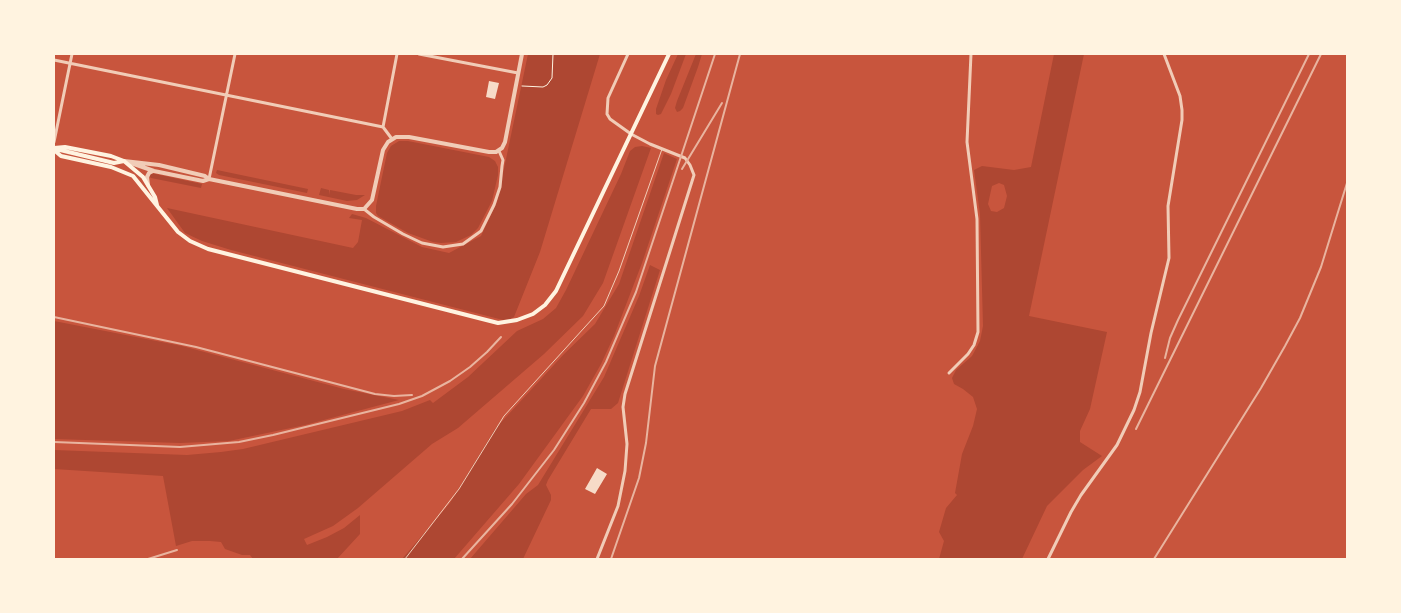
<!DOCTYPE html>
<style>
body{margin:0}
#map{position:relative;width:1401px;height:613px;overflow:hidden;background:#c8553d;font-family:"Alegreya Sans",sans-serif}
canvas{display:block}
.frame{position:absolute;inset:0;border:55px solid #fff3e0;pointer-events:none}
</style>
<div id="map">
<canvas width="1401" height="613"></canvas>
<div class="frame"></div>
</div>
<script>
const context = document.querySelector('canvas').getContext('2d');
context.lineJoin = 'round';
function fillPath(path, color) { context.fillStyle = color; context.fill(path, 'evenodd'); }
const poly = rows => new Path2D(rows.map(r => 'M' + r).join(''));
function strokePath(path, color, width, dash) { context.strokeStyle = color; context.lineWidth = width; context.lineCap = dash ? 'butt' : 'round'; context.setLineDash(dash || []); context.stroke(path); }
fillPath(poly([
 [528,54,600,54,540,252,514,317,510,319,503,320,231,250,202,241,185,233,167,208,353,248,358,242,362,220,349,218,352,214,366,218,422,247,449,253,481,236,497,202],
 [678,54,686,54,671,94,661,114,658,115,656,114,656,109,666,80],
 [696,54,702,54,698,67,683,108,680,111,677,112,675,108,677,101],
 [1054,54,1084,54,1029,316,1107,332,1090,409,1080,431,1080,442,1102,456,1083,470,1047,506,1022,559,939,559,944,541,939,532,946,508,957,495,955,493,962,454,973,426,977,409,973,397,963,389,954,384,952,378,956,370,972,356,980,341,983,326,980,214,974,170,982,166,1014,170,1031,167],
 [999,183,1004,185,1007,196,1004,208,997,212,991,211,988,204,992,186],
 [399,141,408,141,489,157,495,161,498,167,498,175,492,201,478,228,471,235,456,242,441,243,433,242,408,233,378,216,376,213,376,206,387,153,391,146],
 [642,146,651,148,603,283,583,316,544,354,458,428,432,444,358,508,333,526,304,539,307,545,327,537,344,528,360,515,360,534,337,559,253,559,250,555,242,555,225,549,221,542,210,541,192,541,176,546,163,476,54,469,54,450,187,455,221,452,243,449,402,411,430,400,433,403,468,377,517,331,543,319,556,308,566,290,621,174,630,151,635,147],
 [664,153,677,159,642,263,614,336,601,364,583,396,519,484,454,559,402,559,450,503,495,429,564,354,595,324,619,284],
 [217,170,308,189,307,193,219,175,216,173],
 [151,173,202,184,201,188,151,178,149,176],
 [321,188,329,190,329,195,330,190,356,195,365,195,357,200,347,201,319,195],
 [650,265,660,270,618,403,611,409,591,409,548,480,546,485,551,495,551,500,523,559,470,559,526,494,538,485,579,418,604,377,639,296],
 [54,321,182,346,344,389,399,400,305,425,229,441,180,443,54,439]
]), '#ae4732');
fillPath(poly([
 [489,81,499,83,495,99,486,97],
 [597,468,607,474,595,494,585,489]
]), '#f7dbc8');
strokePath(poly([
 [522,86,543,87,547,85,552,78,553,54]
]), '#fff3e0', 1);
strokePath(poly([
 [405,559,459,489,504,416,604,306,619,271,662,149]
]), '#f1ccb7', 1);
strokePath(poly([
 [419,54,518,73],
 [54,60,383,127],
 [392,139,383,127,397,54],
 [54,142,72,54],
 [209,179,235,54],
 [364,209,374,217,403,234,422,243,443,247,463,244,481,231,494,205,500,187,502,166,503,160,499,151],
 [949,373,968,354,974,345,978,332,977,219,967,142,971,54],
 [597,559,618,506,625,471,627,444,623,407,625,394,694,175,690,165,685,158,650,144,631,134,610,119,607,114,608,98,628,54],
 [1048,559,1071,512,1081,495,1117,445,1134,410,1140,392,1151,333,1169,258,1168,206,1182,120,1182,110,1180,96,1164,54]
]), '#f1ccb7', 3);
strokePath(poly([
 [124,161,159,165,205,176,209,179,357,209,364,209,372,200,383,150,388,142,396,137,409,137,489,152,496,152,502,148,505,142,522,54],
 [131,163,154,171,203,181,209,179],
 [148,185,147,177,149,173,153,171]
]), '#f1ccb7', 4);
strokePath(poly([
 [54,148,65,147,111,156,124,161,143,177,155,197,157,205],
 [56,149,114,163,124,161],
 [54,150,61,156,111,167,133,176,178,232,190,241,208,249,498,323,517,320,533,314,545,305,556,291,669,54]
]), '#fff3e0', 4);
strokePath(poly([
 [682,169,722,103],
 [54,317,196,347,375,394,394,396,412,395],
 [1165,358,1170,338,1178,320,1309,54],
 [1136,429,1321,54],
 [54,442,180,447,239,442,273,435,399,404,422,396,450,381,470,367,487,352,501,337],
 [148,559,177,550],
 [462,559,512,504,554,450,584,403,606,362,636,292,715,54],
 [611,559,639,478,646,443,655,366,740,54],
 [1154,559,1261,388,1285,346,1300,318,1321,267,1347,183]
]), '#e9b49f', 2);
</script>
